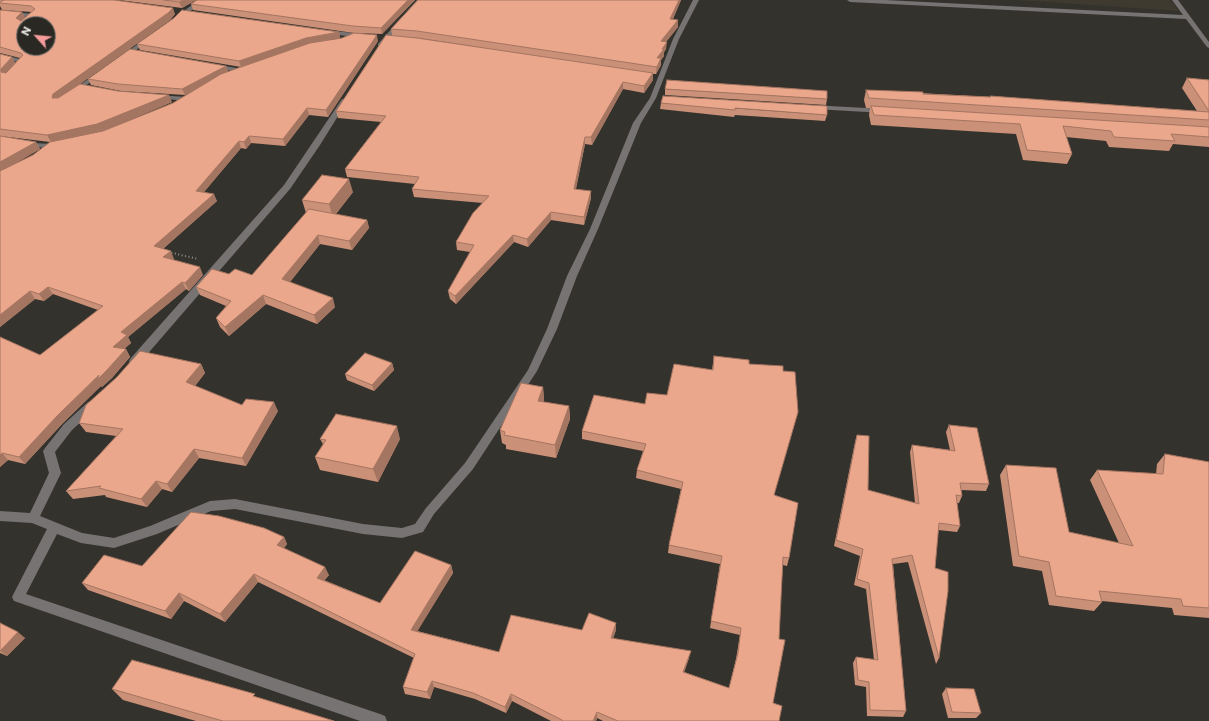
<!DOCTYPE html>
<style>
body{margin:0}
#map{position:relative;width:1209px;height:721px;overflow:hidden;background:#34322d;font-family:Commissioner,sans-serif}
canvas{display:block}
.north{position:absolute;left:16px;top:16px;width:40px;height:40px;box-sizing:border-box;background:#2a2823;border:1px solid #787672;border-radius:50%;rotate:297deg;font-size:11px;font-weight:700;line-height:16px;text-align:center;color:#edece8}
.north::after{content:'';display:block;margin:auto;width:14px;height:18px;background:#f59b9b;clip-path:polygon(50% 0,100% 100%,50% 72%,0 100%)}
</style>
<div id="map">
<canvas width="1209" height="721"></canvas>
<div class="north">N</div>
</div>
<script>
const context = document.querySelector('canvas').getContext('2d');
context.lineJoin = 'round';
function fillPath(path, color) { context.fillStyle = color; context.fill(path, 'evenodd'); }
const poly = rows => new Path2D(rows.map(r => 'M' + r).join(''));
function strokePath(path, color, width, dash) { context.strokeStyle = color; context.lineWidth = width; context.lineCap = dash ? 'butt' : 'round'; context.setLineDash(dash || []); context.stroke(path); }
fillPath(poly([
 [1017,0,1170,0,1179,11]
]), '#3f3a2f');
strokePath(poly([
 [168,252,198,259]
]), '#908e8a', 2, [1, 2.5]);
fillPath(poly([
 [199,0,206,0,178,20,174,20,174,18,199,0],
 [417,0,423,0,382,46,378,46,378,44,417,0],
 [693,0,699,0,679,39,656,98,641,123,598,229,577,276,557,329,537,371,473,469,434,514,423,532,402,538,363,534,235,509,211,511,157,534,114,548,81,543,57,534,26,594,380,714,385,716,387,721,360,721,14,601,12,597,14,593,47,529,32,523,0,521,0,511,30,513,49,473,43,451,45,448,64,424,88,402,92,401,96,402,97,405,96,408,72,430,55,452,61,473,40,516,82,533,114,538,150,526,210,501,235,499,363,524,402,528,415,524,426,508,465,463,528,370,547,329,567,276,590,229,633,123,650,98,673,39,693,0],
 [847,0,885,0,1183,15,1172,0,1178,0,1209,42,1209,48,1207,47,1186,19,850,2,847,0],
 [0,11,34,14,37,16,28,24,24,24,24,26,21,24,29,17,0,15,0,11],
 [326,30,362,34,365,36,362,38,324,33,324,31,326,30],
 [146,38,151,39,124,59,120,59,120,57,146,38],
 [0,54,24,60,25,61,19,69,15,69,14,68,18,62,0,58,0,54],
 [214,64,242,69,245,71,242,73,212,67,211,66,214,64],
 [97,73,102,74,75,93,71,93,71,91,97,73],
 [157,95,187,97,191,99,187,101,155,98,155,96,157,95],
 [342,99,348,100,320,145,290,189,138,365,130,365,129,362,130,359,284,185,342,99],
 [811,105,884,109,888,111,884,113,814,109,811,109,811,105],
 [0,137,34,143,51,144,55,146,51,148,34,147,0,141,0,137]
]), '#767372');
fillPath(poly([
 [0,0,175,14,170,20,80,84,172,102,101,132,103,131,173,103,195,90,185,95,121,91,91,85,88,79,226,66,228,72,241,67,140,50,137,44,339,32,340,38,325,40,378,41,328,117,309,115,285,146,251,143,246,149,241,148,204,192,217,201,163,249,174,259,173,260,203,275,189,291,186,289,128,337,131,343,124,349,126,349,130,357,112,378,102,387,101,386,63,423,25,464,8,460,0,467,0,337,40,355,98,310,53,294,44,301,35,299,0,327,0,136,36,142,40,149,14,164,33,155,50,142,0,136,0,54,12,57,15,63,20,58,0,53,0,10,22,12,25,18,32,12,2,10,0,6],
 [119,0,196,0,182,8],
 [197,0,415,0,382,34,354,33,193,10,191,4],
 [418,0,681,0,673,19,678,27,666,42,666,49,664,52,664,56,661,60,661,65,656,74,653,74,653,80,644,93,623,89,592,145,585,144,576,189,591,198,584,225,551,220,528,247,514,242,456,304,450,299,448,291,470,252,457,250,456,242,483,203,414,197,412,189,415,184,347,177,345,169,381,122,338,118,336,111,392,35,391,29],
 [407,37,418,38,485,48],
 [1187,78,1209,80,1209,147,1173,144,1169,151,1109,147,1106,141,1066,137,1072,154,1067,164,1023,160,1016,134,871,125,869,115,870,108,866,108,864,100,866,90,990,97,990,96,1197,111,1182,88],
 [665,89,827,99,826,105,665,95],
 [661,103,827,115,825,121,735,115,734,117,660,109],
 [353,192,336,214,367,220,369,228,352,250,320,244,290,282,335,307,317,324,266,304,229,336,220,327,216,318,226,306,200,295,196,287,229,274,252,275,306,213,302,200],
 [714,356,749,364,775,495,789,558,787,566,783,565,773,703,779,721,603,721,597,718,596,721,551,721,512,701,506,713,475,699,434,687,430,699,405,694,403,687,414,658,258,582,225,622,184,601,171,619,88,590,82,583,142,566,284,537,287,544,284,548,329,575,324,580,380,603,451,565,453,573,417,631,499,652,582,630,616,630,613,638,689,658,684,672,729,688,736,659,740,635,710,628,720,564,668,553,669,545,681,489,636,478,637,470,643,451,582,439,582,431,667,395,712,370],
 [392,363,394,370,374,391,347,380,345,374],
 [201,364,205,373,195,386,242,405,278,411,246,466,199,458,172,492,162,489,147,507,106,497,105,495,73,499,66,491,116,436,86,432,79,423],
 [543,387,544,400,543,402,569,406,570,419,556,458,506,449,506,445,502,443,500,430],
 [949,425,989,484,986,491,961,490,962,496,959,503,957,503,960,526,957,532,938,530,935,568,939,658,936,664,908,562,893,564,906,711,903,717,867,716,866,687,855,685,853,663,856,657,874,660,866,589,854,585,860,556,834,546,855,442,857,435,868,490,915,503,910,452,912,445,950,450,946,432],
 [320,439,400,439,378,482,320,470,315,457,323,444],
 [1165,454,1209,462,1209,618,1174,615,1172,608,1102,601,1102,602,1094,611,1049,605,1042,571,1013,566,1000,475,1006,465,1069,532,1119,543,1090,480,1097,470,1156,474,1157,464],
 [0,623,25,638,7,656,0,653],
 [946,688,981,713,976,718,948,718,942,694],
 [112,689,257,697,334,721,196,721,123,700]
]), '#ca9078');
fillPath(poly([
 [183,0,196,0,182,8,179,2],
 [408,0,415,0,382,34,381,28],
 [679,0,681,0,670,25,670,19],
 [173,8,175,14,170,20,56,101,52,98,53,94],
 [22,12,25,18,20,24,16,18],
 [678,20,678,27,661,48,661,41],
 [339,32,340,38,307,44,241,67,239,61,306,38],
 [377,35,378,41,328,117,326,110],
 [667,42,666,49,664,52,664,56,661,60,661,65,656,74,657,58,662,49],
 [12,57,15,64,5,79,1,72,1,69],
 [226,66,229,73,185,95,182,89],
 [653,73,653,80,644,93,644,86],
 [623,82,623,89,592,145,591,137],
 [169,95,172,102,101,132,51,142,47,135],
 [307,108,309,115,285,146,283,139],
 [249,136,251,143,246,149,244,142],
 [585,137,585,144,574,197,574,189],
 [239,141,241,148,199,198,196,191],
 [36,142,40,149,0,172,0,162],
 [349,179,353,192,333,217,329,204],
 [591,191,591,198,584,225,584,217],
 [214,194,217,201,157,254,154,246],
 [551,212,551,220,528,247,527,239],
 [367,220,369,228,352,250,349,241],
 [318,235,320,244,286,287,282,279],
 [513,235,514,242,456,304,455,296],
 [171,251,174,259,167,265,163,257],
 [200,267,203,275,189,291,185,283],
 [182,282,186,289,128,337,131,343,118,354,113,347,121,332],
 [48,287,53,294,44,301,39,294],
 [30,291,35,299,0,327,0,315],
 [263,295,266,304,229,336,225,327],
 [333,298,335,307,317,324,314,315],
 [126,349,130,357,112,378,102,387,101,386,63,423,25,464,19,457,57,416],
 [392,363,394,370,374,391,372,385],
 [201,364,205,373,191,391,186,382],
 [543,387,544,400,539,414,538,401],
 [274,402,278,411,246,466,242,458],
 [569,406,570,419,556,458,555,445],
 [397,426,400,439,378,482,373,469],
 [194,449,199,458,172,492,167,484],
 [2,453,8,460,0,467,0,455],
 [156,481,162,489,147,507,141,499],
 [284,537,287,544,281,552,277,545],
 [451,565,453,573,414,637,411,630],
 [325,567,329,575,321,585,317,578],
 [254,574,258,582,225,622,220,614],
 [179,593,184,601,171,619,165,611],
 [616,623,616,630,611,645,611,638],
 [18,632,25,638,7,656,0,651],
 [691,651,689,658,682,679,683,672],
 [432,681,434,687,430,699,427,692],
 [511,694,512,701,506,713,505,707],
 [597,712,597,718,596,721,593,721]
]), '#a47561');
const building = poly([
 [4,0,114,0,173,8,168,13,53,94,52,98,58,98,80,84,118,91,169,95,97,124,47,135,0,129,0,54,12,57,1,69,1,72,6,73,23,55,21,53,0,47,0,10,22,12,16,18,21,21,35,9,31,6,0,3,0,2,4,0],
 [24,24,48,24,48,48,24,48,24,24],
 [164,0,183,0,179,2,164,0],
 [197,0,408,0,381,28,353,26,191,4,197,0],
 [418,0,679,0,670,19,678,20,661,41,667,42,662,49,664,49,657,58,661,58,657,67,417,31,391,29,418,0],
 [182,10,339,32,306,38,239,61,137,44,174,18,182,10],
 [354,33,377,35,326,110,307,108,283,139,249,136,244,142,239,141,196,191,214,194,154,246,171,251,163,257,200,267,185,283,182,282,121,332,127,335,113,347,126,349,107,370,97,380,99,375,57,416,19,457,2,453,0,455,0,337,40,355,103,306,48,287,39,294,30,291,0,315,0,171,33,155,50,142,103,131,173,103,221,74,310,43,342,38,354,33],
 [386,35,417,38,653,73,644,86,623,82,591,137,585,137,574,189,591,191,584,217,551,212,527,239,513,235,455,296,448,291,474,245,456,242,473,213,489,196,412,189,419,177,345,169,386,116,336,111,386,35],
 [130,49,226,66,182,89,118,84,88,79,130,49],
 [1187,78,1209,80,1209,111,1187,78],
 [667,80,827,91,827,99,665,89,667,80],
 [866,90,923,92,923,94,991,97,990,96,1209,112,1209,120,869,98,866,90],
 [663,96,827,106,827,115,735,108,735,110,661,103,663,96],
 [871,106,1209,127,1209,137,1171,134,1175,141,1114,137,1111,131,1063,126,1072,154,1027,150,1020,124,874,115,871,106],
 [0,136,36,142,0,162,0,136],
 [322,175,349,179,329,204,302,200,322,175],
 [309,209,367,220,349,241,318,235,282,279,333,298,314,315,263,295,225,327,216,318,231,301,196,287,212,269,229,274,235,269,252,275,309,209],
 [140,351,201,364,186,382,242,405,246,399,274,402,242,458,194,449,167,484,156,481,141,499,99,488,101,486,66,491,123,429,79,423,86,405,117,377,140,351],
 [365,353,392,363,372,385,345,374,365,353],
 [714,356,749,360,749,364,783,366,783,371,795,372,798,412,774,495,798,503,789,558,783,557,779,639,785,640,773,703,782,706,779,721,618,721,597,712,593,721,562,721,562,720,511,694,505,707,473,693,432,681,427,692,403,687,415,654,254,574,220,614,179,593,165,611,82,583,104,555,142,566,191,512,219,516,264,528,284,537,277,545,325,567,317,578,380,603,415,551,451,565,411,630,499,652,511,615,582,630,589,613,616,623,611,638,691,651,683,672,729,688,738,653,741,628,711,621,722,556,669,545,683,482,637,470,646,444,582,431,594,395,645,404,647,393,667,395,674,364,713,370,714,356],
 [521,383,543,387,538,401,569,406,555,445,504,435,505,432,500,430,521,383],
 [336,414,397,426,373,469,315,457,326,440,320,439,336,414],
 [949,425,977,428,989,484,960,483,962,496,956,495,960,526,939,523,935,568,948,572,948,591,939,658,912,555,892,559,906,711,870,710,869,682,858,680,856,657,878,660,869,583,857,579,863,549,836,540,857,435,869,436,868,490,919,504,912,445,955,451,949,425],
 [1165,454,1209,462,1209,608,1183,606,1181,599,1099,591,1102,602,1056,596,1049,562,1019,556,1006,465,1056,468,1069,532,1133,546,1097,470,1163,474,1165,454],
 [0,623,18,632,0,651,0,623],
 [132,660,255,694,253,696,334,721,223,721,112,689,132,660],
 [946,688,974,689,981,713,952,712,946,688]
]);
fillPath(building, '#eba78b');
strokePath(building, '#a47561', 1);
</script>
